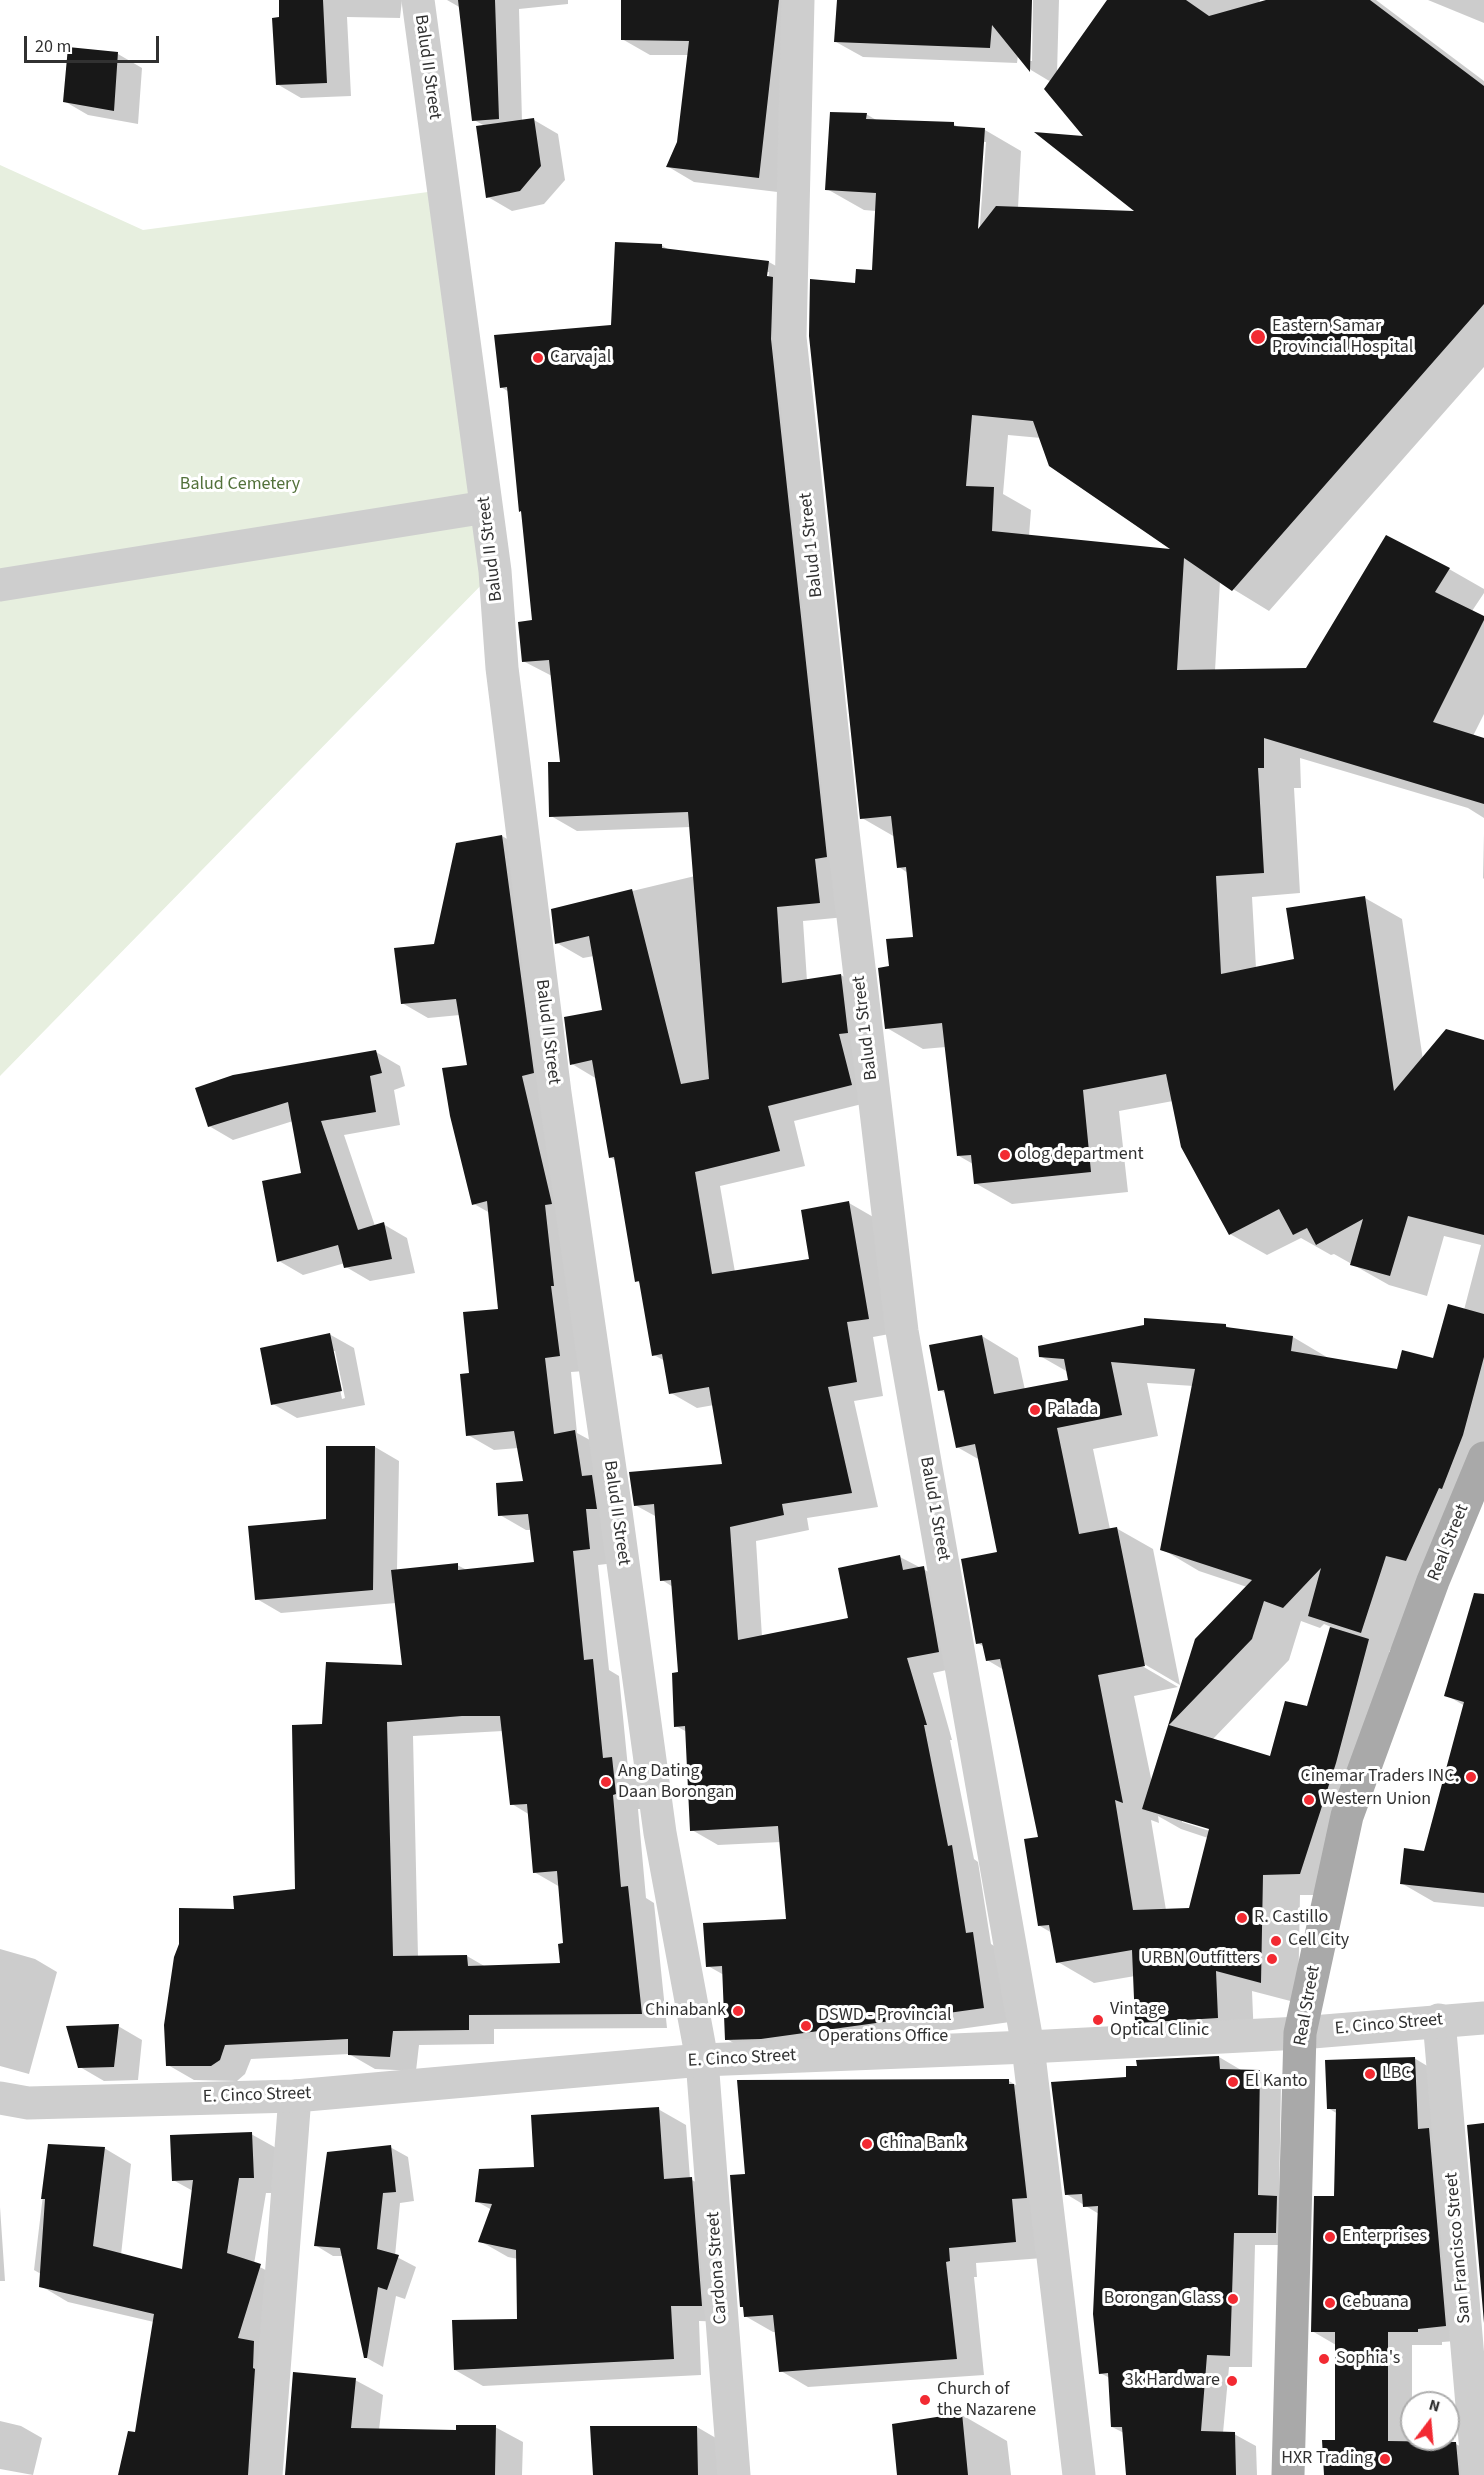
<!DOCTYPE html>
<style>
body{margin:0}
#map{position:relative;width:1484px;height:2475px;overflow:hidden;background:#fff;font-family:"Source Sans 3",sans-serif}
canvas{display:block}
.north{position:absolute;left:1400px;top:2391px;width:60px;height:60px;box-sizing:border-box;background:#fff;border:2px solid #adadad;border-radius:50%;rotate:16deg;font-size:16px;font-weight:700;line-height:24px;text-align:center;color:#313131}
.north::after{content:'';display:block;margin:auto;width:21px;height:27px;background:#f22a32;clip-path:polygon(50% 0,100% 100%,50% 72%,0 100%)}
.scale{position:absolute;left:24px;top:36px;width:135px;height:27px;box-sizing:border-box;border:3px solid #313131;border-top:0;padding-left:8px;font-size:18px;line-height:21px;white-space:nowrap;color:#313131;-webkit-text-stroke:4px #fff;paint-order:stroke}
</style>
<div id="map">
<canvas width="1484" height="2475"></canvas>
<div class="north">N</div>
<div class="scale">20 m</div>
</div>
<script>
const context = document.querySelector('canvas').getContext('2d');
context.lineJoin = 'round';
function fillPath(path, color) { context.fillStyle = color; context.fill(path, 'evenodd'); }
const poly = rows => new Path2D(rows.map(r => 'M' + r).join(''));
function strokePath(path, color, width, dash) { context.strokeStyle = color; context.lineWidth = width; context.lineCap = dash ? 'butt' : 'round'; context.setLineDash(dash || []); context.stroke(path); }
function write(font, color, halo, rows, align = 'center') {
  context.font = font + ' "Source Sans 3",sans-serif'; context.lineWidth = 6; context.setLineDash([]); context.textBaseline = 'middle'; context.strokeStyle = halo; context.fillStyle = color; for (const [text, x, y, turn = 0] of rows) {
    context.save(); context.translate(x, y); context.rotate((+turn || 0) * Math.PI / 180); context.textAlign = isNaN(turn) ? turn : align; if (halo) context.strokeText(text, 0, 0); context.fillText(text, 0, 0); context.restore();
  }
}
fillPath(poly([
 [0,165,143,230,443,190,495,571,0,1076]
]), '#e7efdf');
fillPath(poly([
 [280,0,402,0,400,18,347,17,351,96,301,98,277,84],
 [447,0,568,0,568,4,519,9,522,121,534,120,558,134,565,180,544,204,512,211,488,197,485,126,474,120,461,8],
 [622,0,809,0,786,193,694,182,667,166,679,142,689,55,650,55,622,39],
 [838,0,1030,0,1029,61,1032,61,1033,0,1059,0,1057,74,1109,0,1260,0,1259,3,1272,0,1376,0,1484,81,1484,367,1269,611,1220,581,1215,671,1307,669,1449,569,1484,589,1484,593,1472,611,1484,617,1484,714,1473,736,1484,739,1484,818,1468,808,1300,758,1301,788,1294,788,1300,893,1252,897,1256,968,1296,961,1365,898,1402,919,1423,1060,1484,1042,1484,1495,1389,1652,1405,1661,1337,1895,1300,1895,1298,2003,1252,1991,1254,2039,1173,2043,1137,2022,1135,1976,1094,1983,1058,1962,1052,1933,1040,1926,1040,1838,1004,1670,987,1660,985,1647,977,1643,998,1553,980,1460,957,1447,947,1394,940,1390,982,1336,1018,1358,1025,1390,1070,1381,1068,1372,1040,1356,1226,1326,1232,1329,1293,1337,1330,1359,1398,1371,1434,1360,1464,1310,1481,1245,1444,1236,1427,1296,1389,1285,1334,1254,1331,1255,1301,1238,1267,1255,1230,1234,1173,1101,1119,1111,1128,1192,1012,1204,975,1183,973,1164,959,1156,946,1047,923,1049,887,1028,891,967,915,938,908,873,899,867,895,837,862,818,857,285,873,271,876,211,864,210,827,189,866,114,878,121,953,124,960,128,985,130,1021,151,1018,208,1139,212,1086,138,1051,82,1031,70,1018,55,1017,63,863,57,836,42],
 [983,142,986,142,979,237,976,237],
 [1008,435,1041,438,1176,551,1029,536,1031,510,1003,494],
 [1147,1383,1194,1386,1162,1549,1199,1571,1247,1587,1181,1688,1152,1783,1134,1696,1178,1687,1137,1663,1139,1661,1180,1685,1153,1549,1116,1528,1110,1529,1093,1449,1158,1436],
 [1301,1621,1320,1628,1324,1624,1331,1627,1308,1708,1271,1758,1212,1740,1289,1660],
 [1158,1816,1181,1829,1208,1838,1190,1909,1166,1910,1151,1820,1159,1823],
 [1182,1819,1216,1830,1216,1833,1182,1822],
 [1428,0,1484,0,1484,23],
 [118,54,142,68,138,124,88,115,64,101],
 [661,245,671,251,769,262,795,277,846,917,803,921,807,981,841,975,867,990,878,1100,794,1121,805,1166,720,1186,735,1272,811,1260,849,1203,875,1218,895,1333,873,1337,883,1396,854,1401,878,1507,807,1518,809,1530,756,1541,762,1637,850,1619,900,1557,950,1583,965,1666,933,1673,952,1740,950,1740,974,1859,978,1862,991,1944,999,1949,1010,2022,788,2053,753,2055,727,2039,724,1975,708,1966,788,1920,781,1842,718,1845,692,1830,687,1732,676,1726,679,1674,673,1587,662,1580,657,1517,635,1505,723,1465,714,1405,697,1408,671,1393,665,1361,654,1355,641,1284,637,1281,616,1161,610,1157,597,1079,572,1064,604,1011,594,956,583,958,557,943,553,910,695,876,691,827,577,831,551,816,562,763,552,676,523,661,534,622,509,392,501,387,612,327],
 [766,272,769,272,768,284],
 [1484,833,1484,879,1483,878],
 [502,836,528,851,585,1371,571,1372,577,1433,601,1446,615,1563,598,1565,609,1670,619,1676,628,1768,638,1773,642,1809,638,1809,646,1898,654,1903,667,2028,494,2029,494,2044,419,2045,416,2071,375,2069,349,2054,251,2059,245,2074,237,2081,194,2080,168,2065,297,1890,323,1726,404,1667,396,1603,281,1613,257,1599,328,1520,375,1447,399,1461,397,1570,457,1565,467,1570,536,1564,532,1530,526,1530,500,1515,524,1482,518,1448,494,1450,468,1435,471,1375,500,1310,490,1213,474,1204,469,1066,460,1015,428,1018,402,1003],
 [503,1731,512,1804,530,1815,534,1872,560,1887,565,1945,562,1964,486,1967,467,1956,418,1957,413,1736],
 [376,1052,400,1066,405,1086,394,1090,400,1125,344,1135,375,1226,383,1224,407,1238,415,1273,370,1281,346,1267,345,1263,303,1275,279,1261,302,1174,293,1121,233,1140,209,1126],
 [329,1334,354,1348,365,1405,297,1418,273,1404],
 [332,1351,335,1351,345,1398,342,1399],
 [1484,1597,1484,1907,1434,1902,1401,1883,1425,1852,1465,1706,1446,1695],
 [0,1949,35,1959,57,1972,29,2074,0,2066],
 [118,2026,142,2040,138,2080,104,2081,80,2067],
 [1219,2057,1241,2070,1259,2071,1281,2084,1279,2199,1297,2245,1255,2245,1252,2367,1229,2367,1223,2433,1234,2434,1256,2446,1257,2475,1128,2475,1124,2433,1112,2427,1110,2378,1100,2373,1099,2214,1066,2194,1128,2078],
 [1414,2058,1439,2073,1470,2340,1442,2342,1442,2345,1412,2345,1412,2443,1456,2444,1481,2458,1482,2475,1325,2475,1336,2442,1336,2345,1312,2331,1336,2198,1338,2114,1328,2108],
 [1009,2081,1036,2097,1043,2258,976,2263,977,2277,974,2277,984,2375,808,2387,781,2371,777,2332,773,2332,745,2316,745,2308,741,2306,746,2175],
 [658,2109,686,2125,690,2179,720,2195,730,2322,699,2321,701,2375,483,2386,455,2370,519,2320,518,2259,508,2257,480,2241,492,2210,476,2201,535,2169],
 [251,2134,278,2149,280,2193,266,2193,254,2264,287,2281,275,2475,120,2475,136,2434,154,2322,68,2302,41,2286,41,2274,34,2270,49,2145,104,2148,131,2164,121,2255,183,2271,193,2191,173,2180],
 [390,2147,408,2157,414,2201,400,2203,395,2256,416,2267,405,2299,396,2296,383,2367,365,2357,344,2256,333,2256,315,2245],
 [0,2207,5,2281,0,2281],
 [355,2380,383,2395,379,2430,457,2431,495,2427,523,2442,522,2475,286,2475],
 [962,2415,1007,2441,1011,2475,898,2475],
 [0,2421,21,2426,42,2438,33,2475,0,2469],
 [697,2427,721,2441,722,2475,594,2475]
]), '#0003');
fillPath(poly([
 [279,0,323,0,327,83,276,85,272,18,279,17],
 [458,0,495,0,499,119,472,121],
 [621,0,779,0,759,178,666,167,677,142,689,41,621,40],
 [837,0,1032,0,1030,72,992,25,990,48,834,42],
 [1107,0,1186,0,1209,16,1266,0,1370,0,1484,86,1484,304,1232,591,1184,558,1177,670,1306,668,1386,535,1450,568,1435,592,1484,616,1484,620,1433,722,1484,738,1484,804,1264,738,1264,768,1258,768,1264,873,1216,876,1221,974,1294,959,1286,908,1365,896,1394,1091,1446,1029,1484,1040,1484,1235,1408,1216,1390,1276,1350,1265,1363,1219,1316,1245,1307,1228,1293,1235,1279,1209,1229,1235,1181,1147,1166,1074,1083,1090,1091,1172,974,1184,971,1155,957,1156,942,1023,885,1029,878,968,889,966,886,939,913,937,906,867,897,868,891,816,860,819,809,336,810,279,855,283,856,269,872,270,876,193,825,190,830,112,867,113,866,119,954,122,954,126,985,128,978,229,996,206,1134,211,1034,132,1083,136,1044,89],
 [972,415,1033,421,1049,466,1170,549,992,531,994,487,966,486],
 [68,47,118,52,114,111,63,102],
 [534,118,541,166,520,191,486,198,476,126],
 [615,242,662,244,662,248,769,261,767,276,773,277,771,339,827,857,815,859,820,903,777,907,782,983,841,974,848,1033,839,1034,852,1085,768,1106,780,1151,695,1172,712,1274,809,1259,801,1210,849,1201,869,1319,847,1322,857,1382,828,1387,852,1493,782,1504,784,1515,730,1527,738,1640,848,1618,838,1568,900,1555,903,1570,924,1566,939,1652,907,1658,927,1725,924,1725,948,1846,952,1845,966,1933,973,1932,984,2008,761,2039,725,2040,722,1966,706,1967,703,1923,786,1919,778,1826,690,1831,685,1726,674,1727,672,1673,678,1672,671,1580,660,1581,654,1504,634,1506,629,1472,722,1464,709,1387,669,1394,662,1354,652,1356,639,1281,635,1282,614,1157,609,1158,592,1060,570,1065,564,1017,602,1010,589,936,555,944,551,909,632,889,681,1084,709,1079,688,812,549,817,548,762,560,762,549,660,522,662,518,622,532,620,521,511,519,512,507,387,500,388,494,335,611,325],
 [502,835,534,1073,522,1076,552,1204,545,1205,554,1286,551,1286,560,1356,545,1358,554,1434,575,1430,582,1476,592,1475,597,1509,586,1509,590,1549,573,1551,584,1660,593,1659,603,1758,612,1757,616,1794,613,1795,621,1887,628,1886,642,2014,469,2015,469,2030,393,2031,390,2057,348,2055,348,2039,225,2045,220,2060,211,2066,166,2066,164,2025,174,1957,179,1944,179,1908,234,1909,233,1896,295,1889,292,1725,322,1724,326,1662,402,1665,391,1570,458,1563,458,1570,534,1562,528,1514,498,1516,496,1483,523,1481,514,1431,466,1436,460,1374,469,1373,463,1312,498,1309,487,1201,472,1205,450,1116,442,1068,467,1065,456,999,401,1004,394,948,434,944,456,843],
 [462,1716,500,1716,510,1805,527,1804,533,1873,557,1871,563,1943,558,1944,560,1963,468,1966,467,1955,393,1956,387,1722],
 [376,1050,382,1073,370,1076,376,1112,321,1121,358,1230,384,1222,392,1259,344,1268,338,1245,277,1262,262,1181,301,1173,288,1102,208,1127,195,1088,233,1075],
 [1448,1304,1484,1314,1484,1357,1463,1435,1442,1489,1439,1488,1406,1561,1386,1556,1361,1633,1308,1616,1321,1568,1283,1608,1264,1601,1252,1639,1169,1725,1270,1756,1285,1701,1307,1706,1330,1627,1369,1639,1336,1763,1300,1874,1263,1875,1261,1983,1216,1971,1218,2018,1135,2023,1132,1950,1056,1963,1049,1925,1038,1926,1024,1839,1038,1837,1017,1737,1000,1659,986,1661,982,1643,976,1644,961,1559,997,1552,975,1444,956,1448,944,1390,938,1391,929,1345,982,1335,994,1394,1068,1380,1064,1359,1039,1357,1038,1346,1144,1325,1144,1318,1226,1324,1226,1327,1293,1336,1291,1351,1397,1369,1402,1350,1433,1358],
 [1111,1362,1195,1369,1160,1550,1252,1580,1195,1639,1142,1809,1209,1829,1189,1908,1133,1910,1115,1800,1123,1803,1098,1675,1145,1666,1117,1527,1079,1534,1057,1428,1122,1415],
 [330,1333,342,1391,271,1405,260,1348],
 [326,1446,375,1446,373,1590,255,1600,248,1526,326,1519],
 [1474,1593,1484,1594,1484,1893,1400,1884,1404,1848,1424,1851,1464,1702,1444,1696],
 [119,2024,114,2067,78,2068,66,2026],
 [1219,2056,1220,2069,1260,2070,1258,2195,1277,2196,1276,2233,1234,2233,1230,2356,1207,2355,1201,2431,1235,2432,1236,2475,1126,2475,1122,2427,1111,2427,1108,2373,1099,2374,1093,2314,1098,2206,1083,2207,1082,2194,1065,2195,1051,2082,1126,2077,1126,2066,1137,2066,1136,2060],
 [1415,2057,1418,2129,1429,2128,1446,2326,1418,2329,1418,2332,1388,2332,1388,2441,1456,2442,1459,2475,1324,2475,1322,2440,1335,2440,1335,2332,1311,2332,1314,2196,1334,2196,1336,2109,1327,2109,1325,2060],
 [1009,2079,1009,2084,1014,2084,1027,2198,1012,2199,1016,2242,949,2248,950,2261,946,2262,957,2359,779,2372,773,2315,744,2317,743,2307,740,2307,730,2175,745,2174,737,2080],
 [659,2107,664,2179,692,2177,702,2306,671,2306,674,2359,454,2370,452,2320,517,2319,516,2250,478,2242,492,2204,475,2202,479,2169,534,2167,531,2115],
 [1484,2123,1484,2323,1467,2125],
 [252,2132,254,2178,239,2178,227,2253,261,2264,238,2338,254,2341,253,2368,255,2369,248,2475,118,2475,128,2431,135,2432,154,2314,39,2287,45,2199,41,2199,48,2144,105,2147,93,2246,182,2269,193,2180,172,2181,170,2135],
 [391,2145,396,2192,383,2193,377,2249,399,2255,387,2290,378,2287,367,2358,364,2358,340,2248,314,2246,327,2152],
 [293,2372,356,2378,351,2428,456,2430,456,2425,496,2425,495,2475,285,2475],
 [962,2413,968,2475,897,2475,892,2424],
 [590,2426,697,2426,698,2475,593,2475]
]), '#181818');
strokePath(poly([
 [418,0,495,571,502,668,555,1093,613,1490,660,1833,702,2060,734,2475],
 [798,0,790,337,843,832,902,1331,1028,2047,1079,2475],
 [0,585,486,507],
 [1439,2020,1478,2475],
 [266,2475,295,2096]
]), '#cecece', 33);
strokePath(poly([
 [0,2098,28,2103,295,2096,702,2060,1028,2047,1300,2033,1484,2018]
]), '#cecece', 33);
strokePath(poly([
 [1288,2475,1300,2033,1347,1816,1433,1581,1484,1458]
]), '#a9a9a9', 33);
for (const [x, y, r, color] of [
 [1258,337,8,"#f22a32"],
 [538,358,6,"#f22a32"],
 [1005,1155,6,"#f22a32"],
 [1035,1410,6,"#f22a32"],
 [1471,1777,6,"#f22a32"],
 [606,1782,6,"#f22a32"],
 [1309,1800,6,"#f22a32"],
 [1242,1918,6,"#f22a32"],
 [1276,1941,6,"#f22a32"],
 [1272,1959,6,"#f22a32"],
 [738,2011,6,"#f22a32"],
 [1098,2020,6,"#f22a32"],
 [806,2026,6,"#f22a32"],
 [1370,2074,6,"#f22a32"],
 [1233,2082,6,"#f22a32"],
 [867,2144,6,"#f22a32"],
 [1330,2237,6,"#f22a32"],
 [1233,2299,6,"#f22a32"],
 [1330,2303,6,"#f22a32"],
 [1324,2359,6,"#f22a32"],
 [1232,2381,6,"#f22a32"],
 [925,2400,6,"#f22a32"],
 [1385,2459,6,"#f22a32"]
]) { const dot = new Path2D(); dot.arc(x, y, r, 0, 2 * Math.PI); context.fillStyle = color; context.fill(dot); strokePath(dot, '#fff', 2); }
write('18px', '#313131', '#fff', [
 ["Balud II Street",427,67,82],
 ["Balud 1 Street",812,545,-96],
 ["Balud II Street",491,549,-97],
 ["Balud 1 Street",866,1028,-97],
 ["Balud II Street",547,1032,83],
 ["Balud 1 Street",934,1509,80],
 ["Balud II Street",616,1513,82],
 ["Real Street",1449,1543,-68],
 ["Real Street",1308,2006,-80],
 ["E. Cinco Street",1389,2025,-5],
 ["E. Cinco Street",742,2059,-3],
 ["E. Cinco Street",257,2096,-2],
 ["San Francisco Street",1459,2248,-95],
 ["Cardona Street",718,2268,-94]
]);
write('18px', '#313131', '#fff', [
 ["Eastern Samar",1272,327],
 ["Provincial Hospital",1272,348],
 ["Carvajal",550,358],
 ["olog department",1017,1155],
 ["Palada",1047,1410],
 ["Ang Dating",618,1772],
 ["Daan Borongan",618,1793],
 ["Cinemar Traders INC.",1459,1777,"right"],
 ["Western Union",1321,1800],
 ["R. Castillo",1254,1918],
 ["Cell City",1288,1941],
 ["URBN Outfitters",1260,1959,"right"],
 ["Vintage",1110,2010],
 ["Optical Clinic",1110,2031],
 ["Chinabank",726,2011,"right"],
 ["DSWD - Provincial",818,2016],
 ["Operations Office",818,2037],
 ["LBC",1382,2074],
 ["El Kanto",1245,2082],
 ["China Bank",879,2144],
 ["Enterprises",1342,2237],
 ["Borongan Glass",1221,2299,"right"],
 ["Cebuana",1342,2303],
 ["Sophia's",1336,2359],
 ["3k Hardware",1220,2381,"right"],
 ["Church of",937,2390],
 ["the Nazarene",937,2411],
 ["HXR Trading",1373,2459,"right"]
], 'left');
write('18px', '#52713a', '#fff', [
 ["Balud Cemetery",240,485]
]);
</script>
